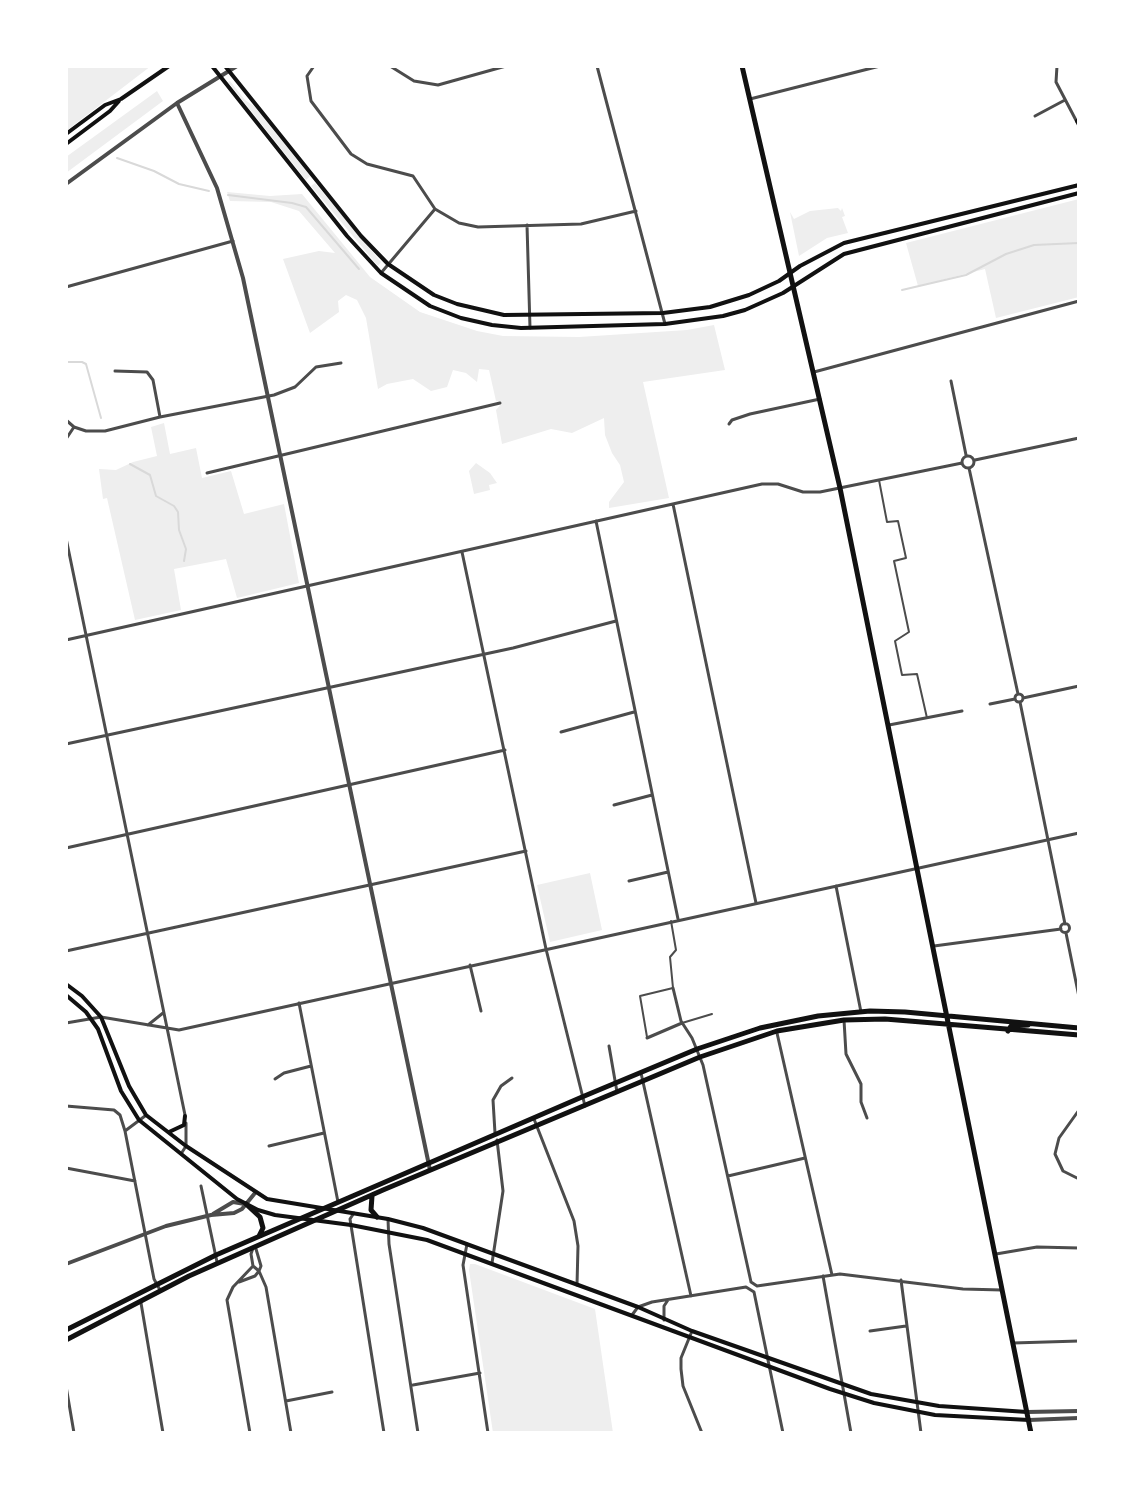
<!DOCTYPE html>
<style>
body{margin:0}
#map{position:relative;width:1145px;height:1499px;overflow:hidden;background:#fff;font-family:Roboto,sans-serif}
canvas{display:block}
.frame{position:absolute;inset:0;border:68px solid #fff;pointer-events:none}
</style>
<div id="map">
<canvas width="1145" height="1499"></canvas>
<div class="frame"></div>
</div>
<script>
const context = document.querySelector('canvas').getContext('2d');
context.lineJoin = 'round';
function fillPath(path, color) { context.fillStyle = color; context.fill(path, 'evenodd'); }
const poly = rows => new Path2D(rows.map(r => 'M' + r).join(''));
function strokePath(path, color, width, dash) { context.strokeStyle = color; context.lineWidth = width; context.lineCap = dash ? 'butt' : 'round'; context.setLineDash(dash || []); context.stroke(path); }
fillPath(poly([
 [66,66,151,66,66,131],
 [230,81,245,100,254,106,310,176,306,180,228,82],
 [157,91,163,101,66,173,66,157],
 [315,183,381,262,378,266,311,186],
 [227,192,270,196,302,194,370,277,420,312,477,331,503,336,579,337,687,330,714,325,725,370,643,382,669,498,609,508,609,502,624,482,620,465,612,453,605,435,604,418,572,433,551,429,502,444,496,410,502,403,496,401,489,370,479,369,477,382,466,373,453,370,447,387,431,391,413,379,387,384,378,389,366,318,357,300,346,295,338,301,339,312,310,333,283,259,319,251,335,253,299,211,271,202,230,201],
 [1079,199,1079,297,996,318,985,269,918,286,906,243],
 [838,208,841,211,842,208,845,216,842,217,848,233,827,238,799,256,790,212,794,219,810,211],
 [164,423,170,454,196,448,202,478,231,471,244,514,284,504,299,583,237,598,226,559,174,569,181,610,135,620,107,498,103,499,99,469,116,470,133,462,157,456,151,427],
 [476,463,490,473,497,483,489,485,490,490,474,494,469,471],
 [590,873,602,930,550,942,537,885],
 [470,1264,475,1264,595,1309,613,1433,493,1433,469,1270]
]), '#eee');
strokePath(poly([
 [117,158,154,171,179,184,209,191],
 [228,195,292,203,306,207,359,269],
 [902,290,966,275,1006,254,1034,245,1079,243],
 [66,362,82,362,86,364,101,418],
 [130,464,150,475,156,496,174,506,178,512,179,530,186,549,184,561]
]), '#d9d9d9', 2);
strokePath(poly([
 [879,480,887,522,898,521,906,558,894,561,909,632,895,641,902,675,917,674,927,718],
 [682,1023,712,1014],
 [647,1037,640,996,673,988,670,957,676,950,671,921]
]), '#4c4c4c', 2);
strokePath(poly([
 [314,66,307,76,311,101,351,154,367,164,413,176,435,209,459,223,478,227,581,224,636,211],
 [390,66,414,81,438,85,506,66],
 [597,66,665,324],
 [1057,66,1056,82,1079,126],
 [750,99,880,66],
 [1035,116,1065,100],
 [527,225,530,328],
 [381,273,435,209],
 [66,287,233,241],
 [115,371,147,372,153,380,160,417],
 [814,372,1079,301],
 [951,381,966,455],
 [66,420,74,427,86,431,105,431,160,417,274,395,295,387,316,367,341,363],
 [729,424,732,420,750,414,820,399],
 [66,439,74,427],
 '962 462a6 6 0 1 1 12 0a6 6 0 1 1-12 0Z',
 [975,460,1079,438],
 [969,468,1018,694],
 [207,473,500,403],
 [673,504,756,903],
 [596,521,678,919],
 [66,538,185,1115],
 [462,552,546,949,585,1106],
 [66,640,762,484,778,484,803,492,820,492,962,463],
 '1015 698a4 4 0 1 1 8 0a4 4 0 1 1-8 0Z',
 [1023,698,1079,686],
 [1020,702,1065,924],
 [990,704,1015,699],
 [889,725,962,711],
 [561,732,634,712],
 [66,744,513,648,616,621],
 [614,805,652,795],
 [66,848,505,750],
 [629,881,668,872],
 [836,886,861,1012],
 '1060.5 928a4.5 4.5 0 1 1 9 0a4.5 4.5 0 1 1-9 0Z',
 [1066,933,1079,997],
 [934,946,1061,929],
 [66,951,526,851],
 [470,965,481,1011],
 [673,988,681,1021,692,1038,703,1065,751,1282],
 [299,1003,338,1202],
 [844,1020,846,1054,861,1084,861,1102,867,1118],
 [66,1023,101,1017,179,1030,1079,833],
 [148,1025,163,1013],
 [777,1033,832,1275],
 [647,1038,682,1023],
 [609,1046,617,1092],
 [641,1073,691,1296],
 [275,1079,284,1073,311,1066],
 [66,1106,114,1110,120,1115,125,1131],
 [1079,1110,1059,1138,1055,1154,1063,1171,1079,1179],
 [145,1116,125,1131,154,1279,160,1290],
 [534,1119,574,1221,578,1246,577,1285],
 [495,1133,493,1100,501,1086,512,1078],
 [269,1146,324,1133],
 [181,1154,186,1146,186,1123],
 [66,1168,135,1181],
 [728,1176,805,1158],
 [201,1186,217,1262],
 [354,1213,350,1219,384,1433],
 [388,1219,389,1244,418,1433],
 [467,1244,463,1265,488,1433],
 [253,1248,251,1254,253,1266,259,1271,266,1287,291,1433],
 [256,1249,261,1266,259,1271],
 [996,1254,1037,1247,1079,1248],
 [492,1263,503,1191,497,1140],
 [823,1276,851,1433],
 [901,1280,921,1433],
 [239,1282,255,1276,259,1271],
 [751,1282,757,1286,840,1274,963,1289,1002,1290],
 [754,1292,783,1433],
 [141,1303,163,1433],
 [632,1315,638,1307,652,1302,746,1287,754,1292],
 [664,1320,664,1306,668,1300],
 [692,1331,681,1358,681,1369,683,1386,702,1433],
 [870,1331,906,1326],
 [1013,1343,1079,1341],
 [413,1385,480,1373],
 [66,1386,74,1433],
 [286,1401,332,1392],
 [250,1433,227,1300,233,1287,253,1266]
]), '#4c4c4c', 3);
strokePath(poly([
 [177,103,217,188,243,278,430,1170],
 [66,184,177,103,237,66],
 [213,1214,233,1202,245,1204],
 [66,1264,166,1226,211,1215,234,1213,242,1209,255,1193],
 [1027,1412,1079,1411],
 [1029,1420,1079,1418]
]), '#4c4c4c', 4);
strokePath(poly([
 [212,66,347,236,381,273,430,306,461,318,492,325,521,328,665,324,723,316,745,310,783,293,844,254,1079,193],
 [225,66,361,236,388,264,434,295,457,304,504,315,663,313,710,307,749,295,779,281,800,266,844,243,1079,185],
 [1077,121,1079,124],
 [66,134,105,105,121,99,169,66],
 [66,144,110,111,119,101],
 [66,984,82,996,101,1017,129,1086,146,1115,186,1146,267,1199,388,1219,423,1228,638,1307,692,1331,871,1394,939,1406,1027,1412],
 [66,995,86,1012,98,1029,121,1091,139,1120,237,1199,258,1210,275,1215,351,1225,427,1240,830,1389,874,1403,935,1415,1029,1420],
 [169,1132,184,1125,185,1116]
]), '#111', 4);
strokePath(poly([
 [742,66,840,488,1031,1433],
 [1008,1031,1011,1026,1028,1025],
 [372,1196,371,1210,377,1217],
 [246,1204,260,1217,263,1228,259,1236],
 [66,1330,216,1255,582,1097,697,1049,760,1028,818,1016,870,1011,905,1012,1079,1028],
 [66,1340,189,1276,383,1190,700,1057,777,1031,844,1020,885,1019,1079,1035]
]), '#111', 5);
</script>
